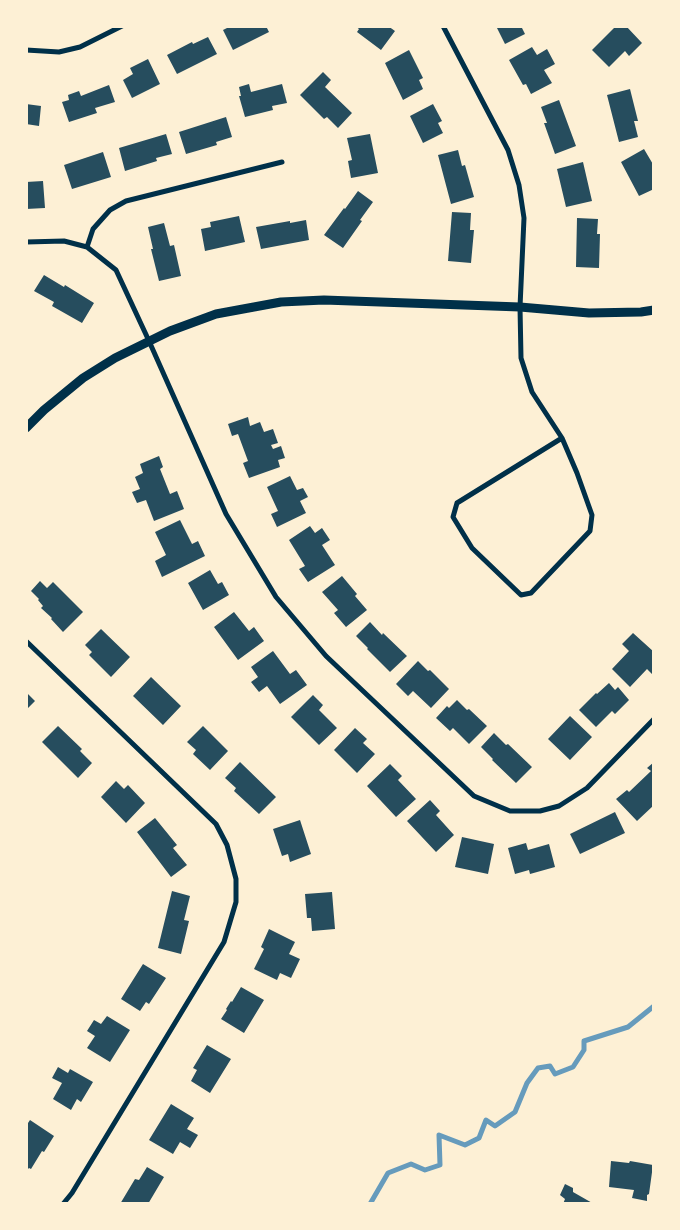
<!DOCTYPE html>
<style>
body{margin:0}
#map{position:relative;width:680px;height:1230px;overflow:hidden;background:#fdf0d5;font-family:"DM Sans",sans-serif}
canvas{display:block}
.frame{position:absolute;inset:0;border:28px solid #fdf0d5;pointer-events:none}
</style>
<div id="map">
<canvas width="680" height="1230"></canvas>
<div class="frame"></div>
</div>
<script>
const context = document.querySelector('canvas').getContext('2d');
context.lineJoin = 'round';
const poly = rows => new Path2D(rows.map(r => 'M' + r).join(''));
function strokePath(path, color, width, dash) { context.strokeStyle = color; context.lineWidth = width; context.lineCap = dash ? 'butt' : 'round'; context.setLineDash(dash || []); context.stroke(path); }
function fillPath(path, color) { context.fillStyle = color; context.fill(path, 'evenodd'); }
strokePath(poly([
 [370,1204,388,1173,411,1164,425,1170,440,1165,439,1135,465,1145,479,1138,486,1120,495,1126,515,1112,527,1083,538,1068,550,1066,555,1074,573,1067,584,1050,584,1041,628,1027,654,1006]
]), '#669bbc', 5);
fillPath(poly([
 [231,26,266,26,269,32,233,50,223,30],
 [355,26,388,26,395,31,381,50,357,32,359,29],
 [496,26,521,26,525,34,505,44],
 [616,26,626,26,642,43,629,56,625,51,609,67,592,50],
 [208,37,217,54,177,74,167,55,192,42,193,44],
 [532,47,537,55,547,49,555,64,544,70,552,83,531,94,526,84,523,85,509,60],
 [409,50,423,78,419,80,423,89,403,100,385,63],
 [148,59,160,84,132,98,123,80,133,74,130,68],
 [323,72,331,80,325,87,352,113,338,128,327,117,324,119,300,95],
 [249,84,251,92,282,84,287,103,272,106,273,110,245,117,239,96,241,96,239,87],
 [109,85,115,102,95,108,97,113,69,122,62,102,69,100,68,95,79,91,81,96],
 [630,89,638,121,634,121,638,137,619,142,607,95],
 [559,100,576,146,555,154,544,123,547,123,541,107],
 [26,104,41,106,39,126,26,124],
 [433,104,442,121,438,123,443,133,423,143,410,116],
 [226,117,232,137,216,142,217,145,186,154,179,132],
 [166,134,172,154,156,158,157,161,125,171,119,148],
 [370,134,378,173,351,178,348,161,352,160,347,138],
 [644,149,654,166,654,189,639,196,621,162],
 [458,150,462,166,465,165,474,197,451,204,438,155],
 [103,152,111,177,72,189,64,165],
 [583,162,592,201,566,207,557,169],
 [43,181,45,208,26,209,26,182],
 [358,191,373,202,360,220,362,221,343,248,324,235,344,208,345,209],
 [452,212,471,213,470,230,474,230,471,263,448,261],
 [239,216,245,242,205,251,201,229,211,227,210,222],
 [577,218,598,219,597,234,600,234,599,268,576,267],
 [306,220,309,240,261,249,256,227,290,221,290,223],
 [164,223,170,246,174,245,181,276,159,281,151,249,153,249,148,227],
 [44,275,64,287,65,285,94,303,82,323,52,306,54,302,34,291],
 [248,417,250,426,260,422,264,432,273,429,278,443,271,445,273,449,281,446,285,458,278,460,280,467,249,478,243,463,248,461,238,434,232,436,228,424],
 [159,456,163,467,160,469,170,494,177,491,184,509,154,521,146,500,137,503,132,492,140,489,135,477,143,473,140,464],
 [290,476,297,490,303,488,308,497,300,501,306,513,277,527,271,514,278,511,267,487],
 [180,520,192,544,198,541,205,556,162,577,155,561,166,555,155,532],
 [310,526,315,533,322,528,330,540,322,545,335,565,308,582,299,569,305,566,289,540],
 [210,570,218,584,222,582,229,595,203,610,188,583],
 [342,576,357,594,355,596,367,610,346,627,334,613,338,610,322,592],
 [40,581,47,588,53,582,83,612,63,632,51,619,52,618,41,608,43,606,38,600,39,599,31,591],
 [234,612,249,631,254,627,264,641,238,660,214,627],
 [370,622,382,635,383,633,407,656,390,672,367,649,368,648,356,636],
 [101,629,130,657,111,677,89,655,92,652,85,645],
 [633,633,654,652,654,671,652,674,647,669,630,687,612,669,629,651,622,644],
 [273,651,290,674,296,670,307,685,280,704,267,686,259,692,251,682,258,677,251,667],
 [418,661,428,671,430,670,449,689,431,708,413,691,408,696,396,684],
 [151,677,181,706,163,725,133,696],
 [609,683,615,690,618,687,629,700,615,714,612,711,596,727,579,710,596,693,597,694],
 [26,692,35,701,26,710],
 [313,695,323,705,319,710,337,728,319,745,291,717],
 [457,700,467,710,469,709,487,726,469,744,453,728,450,731,436,718,447,706,449,708],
 [570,716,592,737,570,760,548,739],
 [58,726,82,749,80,751,92,763,78,778,42,742],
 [203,726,228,751,210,770,193,754,196,750,187,742],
 [355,728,367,739,363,743,375,754,357,773,334,750],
 [494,733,506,745,508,744,532,767,516,783,492,760,493,759,481,747],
 [240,762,276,797,259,814,234,791,236,788,225,778],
 [654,762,654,805,637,821,616,799,627,790,629,792,651,771,647,768],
 [390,764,402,776,398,780,416,799,396,817,367,786],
 [116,781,124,789,128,785,145,803,126,823,101,797],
 [430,800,440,811,436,815,454,835,436,852,407,821],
 [615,812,625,833,580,854,570,834],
 [155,818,177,845,173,848,187,865,171,877,137,832],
 [300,820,311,854,290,862,288,854,282,856,273,829],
 [462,837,494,844,488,874,455,867],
 [526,843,528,850,549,844,555,867,530,874,529,870,515,874,508,848],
 [172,891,190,896,184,920,189,921,181,954,158,948],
 [332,892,335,929,312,931,311,918,307,918,305,894],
 [269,929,295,942,289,954,300,959,291,978,280,973,277,980,254,969,264,949,261,947],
 [143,964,166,978,149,1004,146,1002,140,1011,121,999],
 [241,987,264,1000,244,1033,221,1019,227,1010,226,1009,231,1001,232,1002],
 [107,1016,130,1030,110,1062,87,1048,95,1036,87,1031,94,1020,101,1024],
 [207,1045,231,1059,210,1093,191,1081,197,1070,193,1068],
 [58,1067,68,1073,70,1069,93,1082,81,1102,77,1099,71,1110,53,1099,62,1083,52,1078],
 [171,1104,194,1118,187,1129,198,1135,190,1148,180,1142,173,1154,149,1140],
 [30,1120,54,1136,44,1152,42,1151,31,1169,29,1168,26,1171,26,1126],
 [611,1161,629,1163,630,1161,653,1165,649,1194,647,1195,647,1201,632,1198,634,1190,609,1187],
 [147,1167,164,1177,148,1204,120,1204,135,1179,139,1180],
 [565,1184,573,1188,573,1192,594,1204,563,1204,565,1199,560,1195]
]), '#264d5e');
strokePath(poly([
 [443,26,508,150,519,185,524,218,520,307,521,358,532,392,562,438,577,473,592,515,590,531,531,593,521,595,472,548,453,517,457,503,562,438],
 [26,50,59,52,80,47,122,26],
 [26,242,64,241,87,247,116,270,149,341,226,514,276,597,326,656,474,796,510,811,540,811,559,806,587,788,654,719],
 [87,247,93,229,110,210,126,201,282,162],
 [26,641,216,824,227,845,236,879,236,902,224,942,72,1193,63,1204]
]), '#003049', 5);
strokePath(poly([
 [26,428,44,410,83,378,115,358,170,331,216,314,281,302,324,300,520,307,589,313,641,312,654,310]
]), '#003049', 9);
</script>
